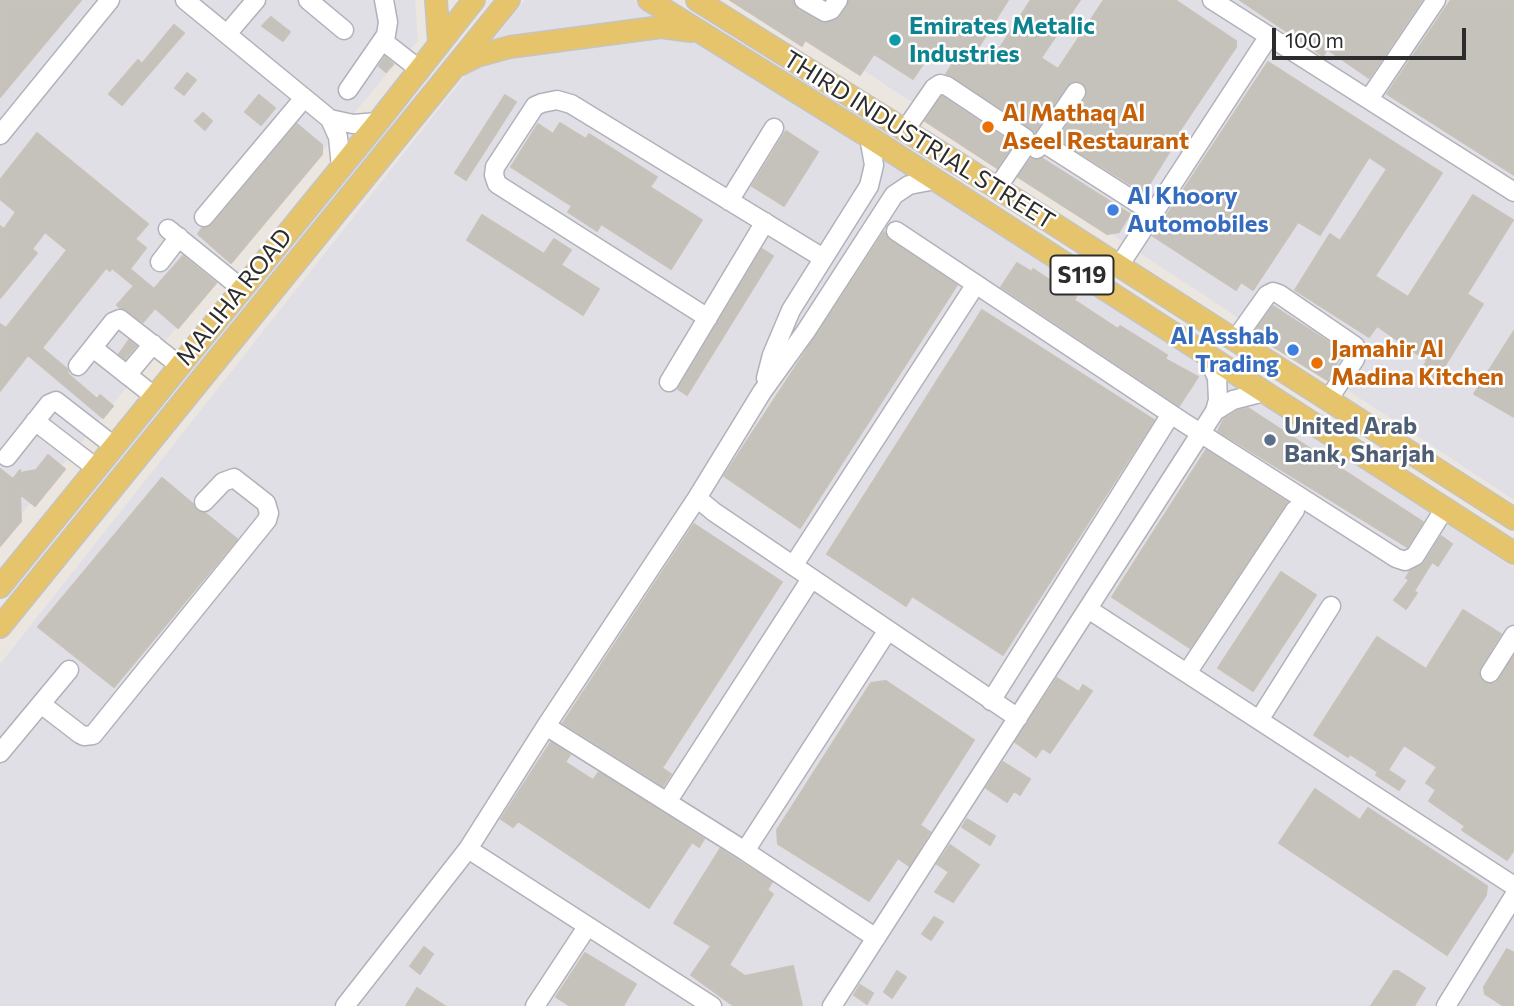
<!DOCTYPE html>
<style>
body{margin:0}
#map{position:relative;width:1514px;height:1006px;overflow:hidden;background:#ece6e0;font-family:Commissioner,sans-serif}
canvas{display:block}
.scale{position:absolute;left:1272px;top:28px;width:194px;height:32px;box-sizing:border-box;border:4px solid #2c2c2c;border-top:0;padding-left:9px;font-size:21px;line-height:24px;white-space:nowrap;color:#2c2c2c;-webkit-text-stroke:5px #fff;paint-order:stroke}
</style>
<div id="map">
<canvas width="1514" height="1006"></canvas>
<div class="scale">100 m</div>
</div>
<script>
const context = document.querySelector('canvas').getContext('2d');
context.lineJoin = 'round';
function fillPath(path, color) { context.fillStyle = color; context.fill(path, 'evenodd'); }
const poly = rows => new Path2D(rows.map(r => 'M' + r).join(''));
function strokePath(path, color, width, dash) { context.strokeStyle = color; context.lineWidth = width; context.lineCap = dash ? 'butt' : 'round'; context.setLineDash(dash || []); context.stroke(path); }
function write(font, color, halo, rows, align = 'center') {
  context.font = font + ' Commissioner,sans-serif'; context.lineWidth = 5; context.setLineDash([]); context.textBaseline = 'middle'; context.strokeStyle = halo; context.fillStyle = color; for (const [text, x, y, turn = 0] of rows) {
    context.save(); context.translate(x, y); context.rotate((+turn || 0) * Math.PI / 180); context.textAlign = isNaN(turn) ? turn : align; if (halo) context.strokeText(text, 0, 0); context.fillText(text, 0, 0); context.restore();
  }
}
fillPath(poly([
 [0,0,415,0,418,41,386,75,0,540],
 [525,0,642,0,1514,568,1514,1006,0,1006,0,664],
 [757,0,1514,0,1514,500]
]), '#e1dfe6');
const building = poly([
 [0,0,81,0,0,97,0,0],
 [730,0,793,0,798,10,824,23,840,17,849,0,1008,0,973,56,988,66,1031,0,1080,0,1041,58,1058,69,1104,0,1175,0,1236,41,1236,47,1170,145,1173,146,1144,193,1058,139,1086,98,1086,88,1082,82,1076,81,1067,85,1035,132,953,77,946,74,952,65,931,52,913,79,874,54,860,75,805,40,802,46,730,0],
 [1240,0,1422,0,1369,78,1327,49,1323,56,1240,0],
 [1451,0,1514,0,1514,175,1387,94,1451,0],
 [271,17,290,32,283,41,262,26,271,17],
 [174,25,184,33,122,105,109,94,138,60,142,64,174,25],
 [385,57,393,64,386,72,379,66,385,57],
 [1268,62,1442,173,1375,276,1408,297,1473,195,1513,220,1467,294,1483,304,1436,380,1421,370,1427,361,1377,326,1369,337,1295,290,1330,234,1340,241,1387,169,1369,157,1320,235,1298,222,1253,290,1241,282,1236,290,1153,236,1268,62],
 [187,73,196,80,184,95,175,88,187,73],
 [259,95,275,108,261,125,245,112,259,95],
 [505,95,516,102,466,180,455,173,505,95],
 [942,96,1013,144,997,168,925,121,942,96],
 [203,113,212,121,205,130,195,121,203,113],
 [560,123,586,139,589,134,657,177,650,187,702,220,671,269,601,224,597,231,568,212,572,206,511,167,538,124,553,134,560,123],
 [297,124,322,145,322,154,231,263,198,234,202,228,213,224,297,124],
 [786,131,818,152,784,206,752,186,786,131],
 [37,133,148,224,135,239,146,248,130,269,154,289,183,256,216,283,178,328,155,308,143,322,120,308,117,305,134,286,112,268,110,271,106,268,42,348,67,369,68,374,97,399,100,395,113,406,103,418,28,355,0,391,0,324,6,328,67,250,45,232,32,249,37,253,0,298,0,226,4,229,16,212,0,199,0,180,37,133],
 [1031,159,1043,159,1130,214,1119,232,1107,234,1018,177,1031,159],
 [482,215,544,254,554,239,571,250,561,265,599,289,583,315,467,240,482,215],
 [884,232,890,240,957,285,800,528,724,476,884,232],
 [762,249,773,256,687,395,678,389,762,249],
 [1017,263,1032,272,1033,269,1076,297,1074,300,1118,329,1120,326,1167,355,1165,359,1198,377,1179,406,1001,287,1017,263],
 [1273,306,1344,352,1327,380,1253,334,1273,306],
 [982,310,1154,420,1003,655,912,596,906,606,827,554,982,310],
 [1514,331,1514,417,1474,394,1514,331],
 [129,340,136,346,125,359,119,354,129,340],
 [1248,408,1423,522,1407,547,1218,431,1224,419,1237,411,1248,408],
 [1206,450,1287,502,1190,648,1112,597,1206,450],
 [48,455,65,469,35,506,20,494,21,521,0,546,0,469,13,479,20,470,20,473,36,470,48,455],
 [162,478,193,504,197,511,205,513,237,539,114,687,38,627,162,478],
 [694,524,782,582,662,768,671,774,663,786,563,723,694,524],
 [1441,536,1452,544,1438,566,1432,562,1414,591,1417,593,1406,609,1394,600,1409,580,1406,578,1410,571,1424,563,1441,536],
 [1281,572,1316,595,1253,691,1218,668,1281,572],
 [1463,610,1501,634,1480,668,1480,678,1483,682,1489,684,1496,683,1514,656,1514,850,1507,860,1462,830,1465,826,1429,801,1436,790,1426,783,1437,767,1404,745,1388,770,1405,781,1399,790,1376,775,1378,772,1350,754,1348,757,1314,735,1377,637,1426,669,1463,610],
 [1057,678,1079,692,1083,685,1092,691,1050,753,1042,748,1036,757,1015,742,1057,678],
 [886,681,974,740,920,825,930,832,909,866,898,858,869,901,778,844,777,830,871,683,886,681],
 [551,742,570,755,565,762,593,780,599,772,704,839,699,847,692,842,649,908,518,821,513,827,501,819,551,742],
 [1003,762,1030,779,1020,795,1014,791,1007,802,986,788,1003,762],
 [1315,789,1360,820,1368,808,1487,886,1486,895,1447,955,1279,843,1315,789],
 [967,819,995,836,990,845,962,827,967,819],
 [950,845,979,865,953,902,935,892,949,872,937,864,950,845],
 [720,849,772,882,767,890,773,894,729,965,745,976,793,966,802,1006,734,1006,691,975,711,946,674,923,720,849],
 [934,917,943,922,931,940,922,934,934,917],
 [424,947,433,954,420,974,410,966,424,947],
 [1507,949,1514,953,1514,1006,1504,1006,1485,994,1484,987,1507,949],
 [585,953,636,984,623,1006,570,1006,556,997,585,953],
 [897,971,906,977,892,998,884,992,897,971],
 [1394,971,1398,971,1425,988,1414,1006,1371,1006,1394,971],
 [860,985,873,993,867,1004,854,995,860,985],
 [417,988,445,1006,406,1006,417,988]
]);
fillPath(building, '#c5c1bb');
strokePath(building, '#c8c2b9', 2);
const minor = poly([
 [185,0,330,119,353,124,378,122],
 [308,0,344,30],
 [804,0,825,12,831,10,838,0],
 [1212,0,1514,192],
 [227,34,256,0],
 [383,41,419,69],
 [348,90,386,35,388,22,384,0],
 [1369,99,1436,0],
 [330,119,338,137,341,167],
 [905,130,934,88,940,84,947,86,1025,138,1025,147,997,188],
 [0,135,110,0],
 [1042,142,1153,213],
 [1037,149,1076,92],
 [729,201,774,128],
 [204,217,304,98],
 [168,229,241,288],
 [896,231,1183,422,1396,558,1405,561,1415,556,1445,508],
 [160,262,179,237],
 [1119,266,1269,36],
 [708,318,497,184,494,175,495,167,535,106,542,103,557,100,571,104,823,258],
 [1235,340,1267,295,1273,292,1279,294,1355,346,1356,350,1355,359,1328,400],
 [93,348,154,396],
 [78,366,113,322,120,319,179,365],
 [127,375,153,344],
 [766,378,772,355,791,310,869,186,874,165,869,137],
 [669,382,765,222],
 [1215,411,1233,400,1264,392],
 [35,421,96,468],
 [7,457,49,404,56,401,114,446],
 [697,498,714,512,1018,718],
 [793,566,976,284],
 [1088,609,1514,886],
 [1187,673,1295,510],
 [1490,673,1514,635],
 [991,701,1171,414],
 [41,704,80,734,84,736,93,735,267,520,269,513,266,503,234,478,223,482,204,502],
 [1259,720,1331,606],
 [546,726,745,851,876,938],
 [0,753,69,670],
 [667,802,811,579],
 [468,849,712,1006],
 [745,851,888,630],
 [345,1006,468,849,546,726,697,498,762,392,806,331,894,195,909,185,935,180],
 [535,1006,587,927],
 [832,1006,1215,411,1218,400,1217,378,1208,357],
 [1446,1006,1514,896]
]);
const major = poly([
 [436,0,439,43],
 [649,0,869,137,1514,553],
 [697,0,1018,201,1514,519],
 [459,65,477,56,510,47,661,27,691,31],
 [0,587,378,122,474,0],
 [0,627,509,0]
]);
strokePath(minor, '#b0b2bb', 21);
strokePath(major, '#c4c4c4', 24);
strokePath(minor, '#fff', 18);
strokePath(major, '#e6c46b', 21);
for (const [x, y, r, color] of [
 [895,40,7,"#0f9aa8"],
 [988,127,7,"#e8710a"],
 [1113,210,7,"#3f7fe0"],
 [1293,350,7,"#3f7fe0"],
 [1317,363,7,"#e8710a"],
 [1270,440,7,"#5c6f8a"]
]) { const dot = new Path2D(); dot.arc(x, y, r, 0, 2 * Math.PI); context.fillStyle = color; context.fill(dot); strokePath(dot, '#fff', 2.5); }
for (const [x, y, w] of [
 [1082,275,63]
]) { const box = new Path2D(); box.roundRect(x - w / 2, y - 19.5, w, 39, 5); context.fillStyle = '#fff'; context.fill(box); strokePath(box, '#2c2c2c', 2); }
write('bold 23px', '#2c2c2c', null, [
 ["S119",1082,275]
]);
write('bold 24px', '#0d838f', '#fff', [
 ["Emirates Metalic",909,26],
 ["Industries",909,54]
], 'left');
write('bold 24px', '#c56008', '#fff', [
 ["Al Mathaq Al",1002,113],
 ["Aseel Restaurant",1002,141],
 ["Jamahir Al",1331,349],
 ["Madina Kitchen",1331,377]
], 'left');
write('24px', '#2c2c2c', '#fff', [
 ["THIRD INDUSTRIAL STREET",919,140,32],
 ["MALIHA ROAD",234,297,-51]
]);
write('bold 24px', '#366cbe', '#fff', [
 ["Al Khoory",1127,196],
 ["Automobiles",1127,224],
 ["Al Asshab",1279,336,"right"],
 ["Trading",1279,364,"right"]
], 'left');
write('bold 24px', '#4e5e75', '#fff', [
 ["United Arab",1284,426],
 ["Bank, Sharjah",1284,454]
], 'left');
</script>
